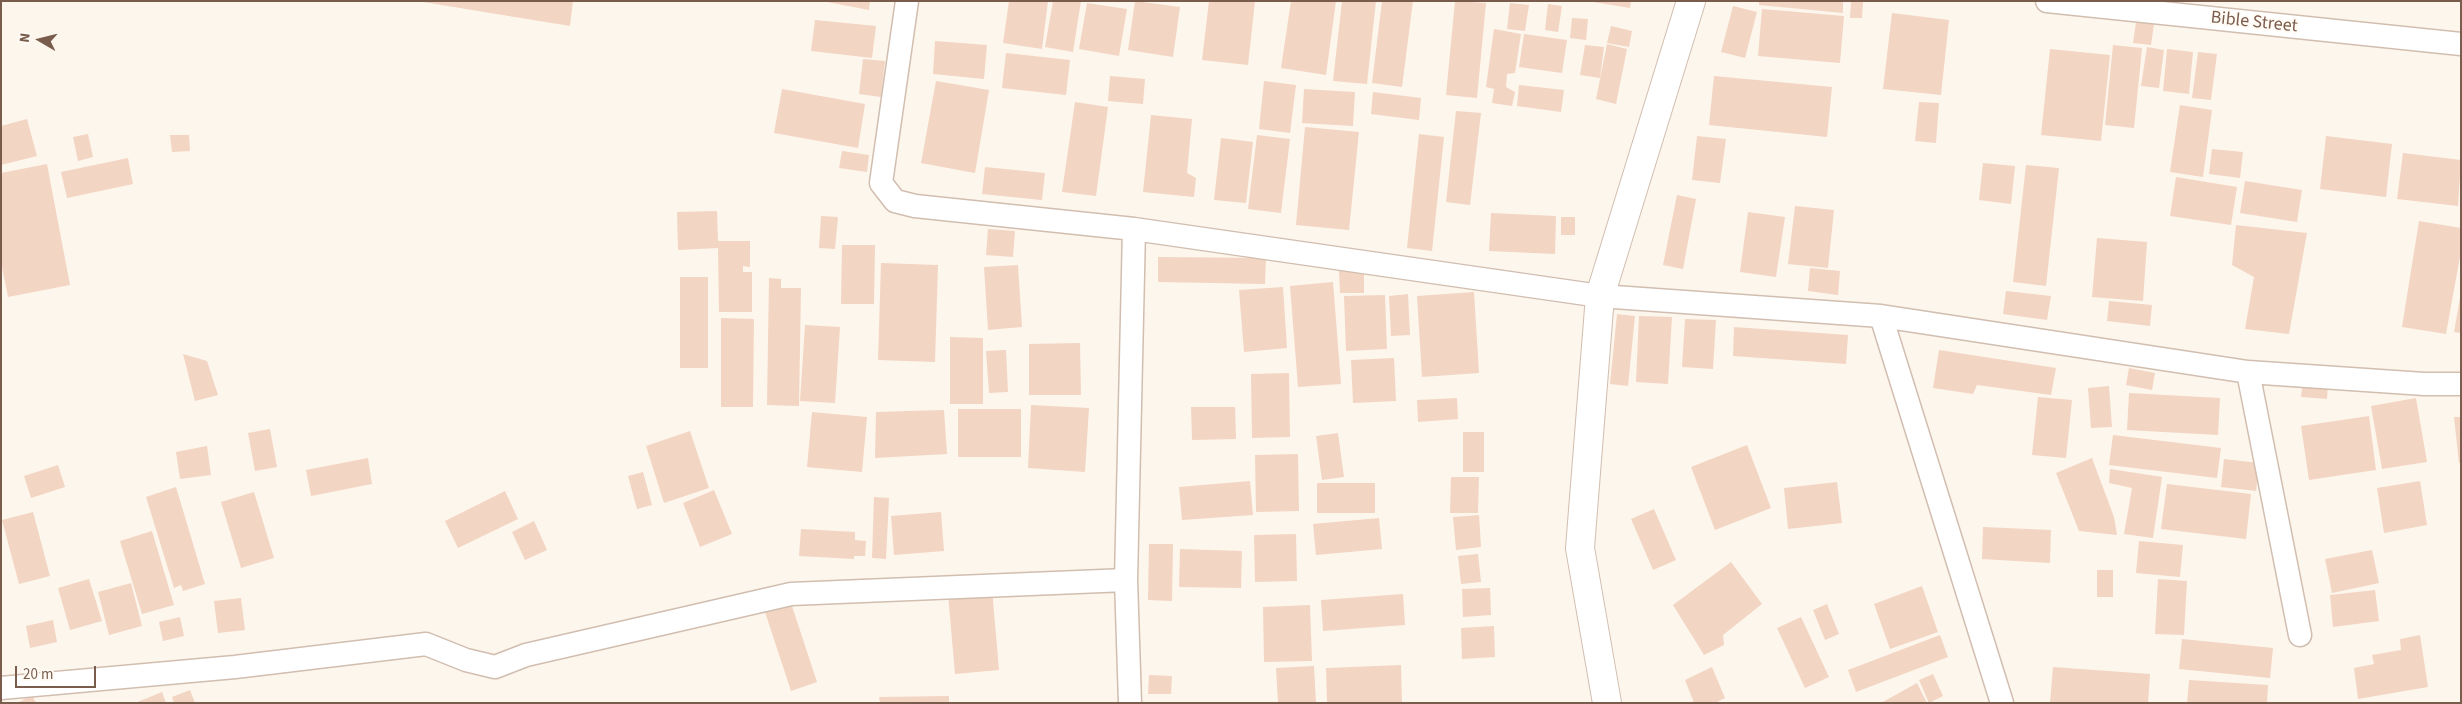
<!DOCTYPE html>
<style>
body{margin:0}
#map{position:relative;width:2462px;height:704px;overflow:hidden;background:#fdf6ec;font-family:"Source Sans 3",sans-serif}
canvas{display:block}
.frame{position:absolute;inset:0;border:2px solid #7a5c4d;pointer-events:none}
.north{position:absolute;left:15px;top:15px;width:50px;height:50px;-webkit-text-stroke:4px #fffaf3;paint-order:stroke;rotate:278deg;font-size:14px;font-weight:700;line-height:20px;text-align:center;color:#7a5c4d}
.north::after{content:'';display:block;margin:auto;width:18px;height:22px;background:#7a5c4d;clip-path:polygon(50% 0,100% 100%,50% 72%,0 100%)}
.scale{position:absolute;left:15px;top:666px;width:81px;height:22px;box-sizing:border-box;border:2px solid #7a5c4d;border-top:0;padding-left:6px;font-size:15px;line-height:18px;white-space:nowrap;color:#7a5c4d;-webkit-text-stroke:4px #fffaf3;paint-order:stroke}
</style>
<div id="map">
<canvas width="2462" height="704"></canvas>
<div class="frame"></div>
<div class="north">N</div>
<div class="scale">20 m</div>
</div>
<script>
const context = document.querySelector('canvas').getContext('2d');
context.lineJoin = 'round';
function fillPath(path, color) { context.fillStyle = color; context.fill(path, 'evenodd'); }
const poly = rows => new Path2D(rows.map(r => 'M' + r).join(''));
function strokePath(path, color, width, dash) { context.strokeStyle = color; context.lineWidth = width; context.lineCap = dash ? 'butt' : 'round'; context.setLineDash(dash || []); context.stroke(path); }
function write(font, color, halo, rows, align = 'center') {
  context.font = font + ' "Source Sans 3",sans-serif'; context.lineWidth = 4; context.setLineDash([]); context.textBaseline = 'middle'; context.strokeStyle = halo; context.fillStyle = color; for (const [text, x, y, turn = 0] of rows) {
    context.save(); context.translate(x, y); context.rotate((+turn || 0) * Math.PI / 180); context.textAlign = isNaN(turn) ? turn : align; if (halo) context.strokeText(text, 0, 0); context.fillText(text, 0, 0); context.restore();
  }
}
fillPath(poly([
 [417,1,573,1,570,26],
 [822,1,870,1,869,10],
 [1009,1,1048,1,1042,49,1003,43],
 [1053,1,1081,1,1073,52,1045,47],
 [1135,1,1180,7,1173,57,1128,50],
 [1209,1,1255,1,1248,65,1202,60],
 [1291,1,1336,1,1326,75,1281,68],
 [1342,1,1376,1,1367,84,1333,81],
 [1382,1,1413,1,1402,87,1372,83],
 [1455,1,1486,3,1477,98,1446,95],
 [1587,1,1631,1,1630,8],
 [1759,1,1843,1,1843,13,1759,5],
 [1851,1,1863,1,1862,18,1850,18],
 [1087,3,1127,9,1119,56,1079,49],
 [1510,3,1529,5,1525,31,1507,29],
 [1548,4,1562,6,1558,32,1545,30],
 [1733,6,1757,12,1745,58,1721,52],
 [1762,9,1844,16,1840,63,1758,56],
 [1892,13,1949,20,1941,95,1883,89],
 [1572,18,1588,19,1586,40,1570,38],
 [815,20,876,26,872,58,811,51],
 [2136,22,2154,24,2151,45,2133,43],
 [1611,26,1632,31,1629,47,1607,43],
 [1494,29,1521,34,1515,73,1507,74,1506,87,1515,92,1512,106,1492,103,1494,89,1486,87],
 [1524,34,1567,40,1562,73,1519,67],
 [935,41,987,45,984,79,933,74],
 [1607,44,1627,49,1616,104,1596,99],
 [1585,45,1604,47,1600,78,1580,75],
 [2113,45,2142,48,2134,128,2105,125],
 [2147,47,2164,50,2159,88,2141,86],
 [2050,49,2110,55,2101,141,2041,135],
 [2167,49,2193,52,2189,94,2163,91],
 [2198,52,2217,54,2211,100,2192,98],
 [1006,53,1070,60,1066,95,1002,88],
 [863,59,885,61,881,97,859,94],
 [1110,76,1145,79,1143,104,1108,101],
 [1714,76,1832,87,1827,137,1709,125],
 [936,81,989,90,975,173,921,163],
 [1264,81,1296,85,1290,133,1259,129],
 [1519,85,1564,90,1561,112,1517,106],
 [782,89,865,104,858,148,774,133],
 [1304,89,1355,92,1353,126,1302,123],
 [1373,92,1421,98,1419,120,1371,114],
 [1075,102,1108,107,1096,196,1062,192],
 [1919,102,1939,103,1936,143,1915,141],
 [2180,105,2212,110,2203,177,2170,172],
 [1456,111,1481,113,1470,205,1446,202],
 [1151,115,1192,119,1187,173,1196,178,1194,197,1143,192],
 [27,119,37,156,1,165,1,126],
 [1305,127,1359,132,1349,230,1296,225],
 [88,134,93,157,78,161,73,137],
 [1419,134,1444,137,1432,251,1407,248],
 [170,135,189,135,190,151,172,152],
 [1257,135,1290,139,1281,213,1248,209],
 [1697,136,1726,139,1720,183,1692,180],
 [2326,136,2392,144,2386,197,2320,189],
 [1221,138,1253,142,1246,203,1214,200],
 [2212,149,2243,152,2240,178,2209,174],
 [842,151,869,155,867,172,839,168],
 [2403,153,2461,160,2458,206,2397,199],
 [128,158,133,184,67,198,61,172],
 [1983,163,2015,166,2011,204,1979,200],
 [47,164,70,285,8,297,1,262,1,173],
 [2026,165,2059,168,2046,286,2013,282],
 [985,167,1045,173,1042,200,982,194],
 [2176,177,2237,187,2231,225,2170,216],
 [2245,181,2302,190,2297,222,2240,213],
 [1677,195,1696,199,1683,269,1663,265],
 [1795,206,1834,210,1828,268,1788,264],
 [717,211,718,241,750,241,750,267,743,266,743,272,752,272,752,312,719,312,718,248,678,250,677,212],
 [1748,212,1785,217,1776,277,1740,272],
 [1491,213,1556,216,1555,254,1489,251],
 [821,216,838,217,835,249,819,248],
 [1561,217,1575,217,1575,235,1561,235],
 [2419,221,2461,228,2461,251,2446,334,2402,327],
 [2236,225,2307,233,2289,334,2245,329,2254,277,2232,265],
 [988,229,1015,231,1013,257,986,255],
 [2097,238,2147,242,2143,301,2092,297],
 [842,245,875,245,874,304,841,304],
 [1158,257,1266,258,1265,284,1158,282],
 [881,263,938,265,935,362,878,360],
 [1018,265,1022,327,988,330,984,267],
 [1810,268,1840,271,1838,295,1808,291],
 [1364,270,1364,293,1340,293,1339,271],
 [680,277,708,277,708,368,680,368],
 [769,278,781,279,781,288,801,288,799,406,767,405],
 [1333,282,1341,384,1298,387,1290,286],
 [1283,287,1287,348,1244,352,1239,290],
 [2006,291,2051,296,2047,320,2003,314],
 [1474,292,1479,373,1422,377,1417,296],
 [1408,294,1410,335,1391,336,1389,296],
 [1385,295,1387,349,1346,351,1344,296],
 [2460,298,2461,298,2461,333,2454,332],
 [2109,301,2152,305,2150,326,2107,321],
 [1617,314,1635,316,1628,386,1610,384],
 [1639,316,1672,317,1668,384,1636,382],
 [721,318,754,319,753,407,721,407],
 [1685,319,1716,320,1713,369,1682,367],
 [805,325,840,327,835,403,800,401],
 [1734,327,1848,335,1846,364,1733,356],
 [950,337,983,338,983,404,950,404],
 [1080,343,1081,395,1029,395,1029,344],
 [1006,350,1008,392,989,393,986,351],
 [1939,350,2056,368,2051,395,1977,385,1973,394,1933,388],
 [183,354,207,361,218,395,195,401],
 [1394,358,1396,401,1353,403,1351,360],
 [2129,368,2155,373,2152,390,2126,385],
 [1289,373,1290,437,1252,438,1251,374],
 [2303,381,2328,383,2327,399,2301,397],
 [2109,386,2112,427,2091,428,2088,388],
 [2129,393,2220,398,2218,435,2127,430],
 [2038,397,2072,400,2066,458,2032,455],
 [1457,398,1458,419,1418,422,1417,400],
 [2416,398,2427,462,2382,469,2371,406],
 [1031,405,1089,408,1085,472,1028,468],
 [1191,407,1235,407,1236,439,1192,440],
 [958,409,1021,409,1021,457,958,457],
 [944,410,947,454,875,458,876,412],
 [812,412,867,417,862,472,807,467],
 [2369,416,2376,470,2309,480,2301,426],
 [2454,417,2461,417,2461,463,2459,463],
 [270,429,277,467,255,471,248,433],
 [690,431,709,488,664,503,646,446],
 [1463,432,1484,432,1484,472,1463,472],
 [1338,433,1344,477,1322,480,1316,436],
 [2113,435,2221,448,2217,478,2109,465],
 [1747,445,1771,508,1715,530,1691,467],
 [207,446,211,475,180,479,176,452],
 [1298,454,1299,511,1256,512,1255,455],
 [368,458,372,484,311,496,306,470],
 [2092,458,2114,517,2117,535,2079,531,2056,473],
 [2224,459,2259,463,2256,491,2221,487],
 [58,465,65,487,31,498,24,476],
 [2110,469,2162,477,2153,538,2124,534,2132,488,2109,483],
 [643,472,652,505,637,509,628,476],
 [1451,477,1479,477,1478,513,1450,513],
 [1250,481,1253,515,1182,520,1179,487],
 [2420,481,2427,525,2384,533,2377,488],
 [1837,482,1842,523,1788,529,1784,488],
 [1317,483,1375,483,1375,513,1317,513],
 [2167,484,2251,494,2246,539,2161,529],
 [176,487,205,584,183,591,181,585,174,588,146,497],
 [714,490,732,534,700,547,683,503],
 [505,491,518,519,458,548,445,521],
 [254,492,274,558,241,568,221,502],
 [874,497,889,498,886,559,872,558],
 [1654,509,1676,560,1653,570,1631,519],
 [33,512,50,576,19,584,2,520],
 [941,512,944,551,894,555,891,516],
 [1479,515,1481,547,1456,550,1453,517],
 [1379,518,1382,549,1316,555,1313,524],
 [534,521,547,550,525,560,512,532],
 [1983,527,2051,530,2050,563,1982,559],
 [801,529,855,532,855,540,866,541,865,556,854,556,854,559,799,556],
 [152,531,174,605,142,614,120,541],
 [1296,534,1297,581,1255,582,1254,535],
 [2139,541,2183,545,2180,577,2136,573],
 [1149,544,1173,544,1172,601,1148,600],
 [1180,549,1242,551,1241,588,1179,587],
 [2372,550,2379,583,2332,593,2325,559],
 [1478,554,1481,582,1461,584,1458,556],
 [1731,562,1762,604,1723,635,1724,645,1704,655,1673,605],
 [2097,570,2113,570,2113,597,2097,597],
 [89,579,102,621,70,630,58,588],
 [2158,579,2187,581,2184,635,2155,634],
 [131,583,142,626,109,635,98,592],
 [1922,586,1938,632,1890,649,1874,604],
 [1490,588,1491,615,1463,617,1462,589],
 [992,589,999,670,955,674,948,594],
 [2375,590,2379,621,2333,627,2330,595],
 [1403,594,1405,625,1323,631,1321,600],
 [241,598,245,630,218,633,214,601],
 [790,600,817,682,791,691,764,609],
 [1827,604,1839,634,1825,640,1813,610],
 [1310,605,1312,661,1264,662,1263,607],
 [180,617,184,636,163,641,159,622],
 [1801,617,1829,677,1805,688,1777,628],
 [53,620,57,642,30,648,26,626],
 [1494,626,1495,657,1462,659,1461,628],
 [1940,635,1948,657,1856,692,1848,670],
 [2420,635,2428,687,2358,699,2354,668,2374,664,2372,655,2401,650,2400,639],
 [2182,639,2273,648,2270,678,2179,669],
 [1401,665,1402,703,1327,703,1326,668],
 [1314,666,1316,703,1278,703,1276,668],
 [1712,667,1725,698,1715,703,1694,703,1685,680],
 [2053,667,2150,674,2148,703,2050,703],
 [1933,674,1943,696,1929,703,1919,680],
 [1149,675,1172,676,1171,694,1148,694],
 [2189,680,2268,685,2267,703,2187,703],
 [1917,683,1927,703,1881,703],
 [190,690,195,703,174,703,172,697],
 [162,692,166,703,135,703],
 [32,695,36,703,17,703],
 [949,696,949,703,880,703,879,697]
]), '#f3d5c3');
const minor = poly([
 [907,1,881,183,895,201,915,206,1134,229,1600,296,1881,316,2248,372,2424,384,2461,384],
 [2047,1,2461,44],
 [1881,316,2002,703],
 [2248,372,2300,635],
 [1,688,235,667,426,644,466,660,495,667,526,655,791,594,1126,580],
 [1130,703,1126,580,1134,229]
]);
const tertiary = poly([
 [1607,703,1580,548,1600,296,1691,1]
]);
strokePath(minor, '#d1beb0', 25);
strokePath(tertiary, '#d1beb0', 30);
strokePath(minor, '#fff', 22);
strokePath(tertiary, '#fff', 28);
write('18px', '#7a5c4d', '#fffaf3', [
 ["Bible Street",2254,23,6]
]);
</script>
